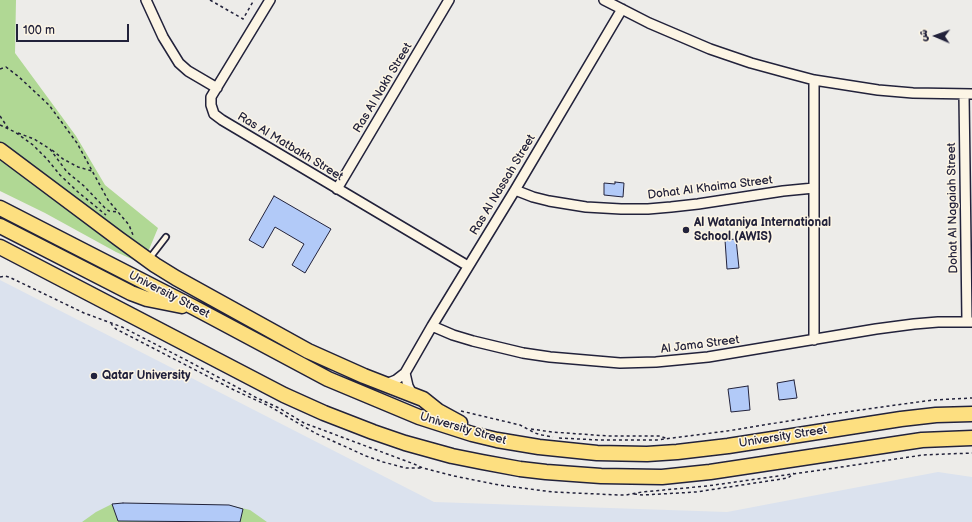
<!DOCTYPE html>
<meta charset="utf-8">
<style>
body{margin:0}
#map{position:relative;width:972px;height:522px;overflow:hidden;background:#edece9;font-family:"Balsamiq Sans","Playpen Sans Arabic",sans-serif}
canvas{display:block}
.north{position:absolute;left:916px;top:16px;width:40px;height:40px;-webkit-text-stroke:3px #fcf5e5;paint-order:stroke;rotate:272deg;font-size:11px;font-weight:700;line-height:16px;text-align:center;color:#22223b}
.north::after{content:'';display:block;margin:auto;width:14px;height:18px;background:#22223b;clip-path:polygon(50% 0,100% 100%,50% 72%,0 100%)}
.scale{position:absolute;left:16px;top:24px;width:113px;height:18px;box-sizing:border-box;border:2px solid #22223b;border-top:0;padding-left:5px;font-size:12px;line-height:14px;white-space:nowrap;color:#22223b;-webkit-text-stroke:3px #fcf5e5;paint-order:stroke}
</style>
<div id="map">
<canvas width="972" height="522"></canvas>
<div class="north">ش</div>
<div class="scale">100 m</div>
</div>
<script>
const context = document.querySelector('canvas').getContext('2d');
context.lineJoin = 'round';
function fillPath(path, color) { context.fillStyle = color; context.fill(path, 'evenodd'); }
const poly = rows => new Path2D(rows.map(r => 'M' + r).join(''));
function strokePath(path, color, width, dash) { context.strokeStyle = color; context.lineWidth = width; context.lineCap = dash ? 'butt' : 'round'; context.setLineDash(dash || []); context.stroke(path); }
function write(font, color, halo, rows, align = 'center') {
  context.font = font + ' "Balsamiq Sans",sans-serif'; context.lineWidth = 3; context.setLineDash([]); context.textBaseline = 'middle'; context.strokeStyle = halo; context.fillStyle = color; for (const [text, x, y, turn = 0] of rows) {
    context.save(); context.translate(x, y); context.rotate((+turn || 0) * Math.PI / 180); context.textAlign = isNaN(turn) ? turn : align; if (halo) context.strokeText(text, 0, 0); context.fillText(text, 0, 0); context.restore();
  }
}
fillPath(poly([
 [0,280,434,502,727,512,938,472,972,477,972,522,0,522]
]), '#dbe2ee');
fillPath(poly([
 [0,0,16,0,15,53,76,136,105,185,158,228,143,264,116,252,45,213,0,191],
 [123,503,229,505,250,510,267,522,82,522,96,512,112,504]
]), '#b0d894');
const building = poly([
 [615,182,624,183,623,197,604,195,604,183,615,184,615,182],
 [274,196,331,229,305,273,292,265,304,244,275,227,263,248,249,240,274,196],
 [736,239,739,268,727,269,725,240,736,239],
 [794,380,797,398,779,400,777,383,794,380],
 [748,386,750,410,731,412,728,389,748,386],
 [123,503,229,505,243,509,240,522,118,521,112,504,123,503]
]);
fillPath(building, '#b2caf8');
strokePath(building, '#22223b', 1);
const lane = poly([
 [149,259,166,237]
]);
const street = poly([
 [146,0,163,37,179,63,188,71,217,88],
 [270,0,211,97,211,105,214,114,222,120,468,266],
 [604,0,649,23,710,49,751,63,784,72,814,80,878,90,913,93,972,94],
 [814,80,814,340],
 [964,94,967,321],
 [337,189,449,0],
 [515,190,533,197,549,201,586,207,621,209,648,209,671,207,698,204,783,191,814,188],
 [432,326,453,335,473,341,523,353,550,357,620,363,656,362,708,357,876,329,914,324,938,322,972,322],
 [405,373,408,386,412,394],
 [386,384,396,380,405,373,432,326,515,190,622,9]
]);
const primary = poly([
 [0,150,119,239,155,265,176,278,308,351,364,376,423,399,438,411,460,423],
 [0,208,193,307,328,379,419,417,472,434,497,440,539,447,597,453,647,454,677,452,728,446,901,419,936,415,972,414],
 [0,226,131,293,147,299,182,306],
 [0,247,284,395,324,413,373,432,405,443,452,456,482,462,520,469,546,472,601,476,662,477,710,472,922,440,972,438]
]);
strokePath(lane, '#22223b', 8);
strokePath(street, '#22223b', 12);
strokePath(primary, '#22223b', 17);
strokePath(poly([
 [210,0,243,19,254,0],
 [0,69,6,67,19,77,49,105,77,143,108,200,129,225,133,235],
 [0,116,8,128],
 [0,125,15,132,33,145,47,159,60,175,78,192,106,215],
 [18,133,34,139,50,149,67,172,84,186,105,208,109,211,118,212],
 [52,150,63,159,78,167,92,171],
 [0,277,5,276,9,277,84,313,122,327,188,361,257,398,279,408,304,423,414,464,423,468,454,476,499,485,553,492,619,495,626,495,642,492,707,486,821,470,923,455,972,453],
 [111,323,112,325,116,329,236,391,269,406,315,433,366,456,383,462,406,468,421,468],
 [461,411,520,425,535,433,542,435,553,437],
 [531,429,552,432,608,436,660,436,668,439],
 [559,438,599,440,657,440,727,431,825,415,896,405,933,400,972,398],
 [634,494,643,495,696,492,788,478,794,473]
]), '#22223b', 1.5, [3, 3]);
strokePath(lane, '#fcf5e5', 4.5);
strokePath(street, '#fcf5e5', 9);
strokePath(primary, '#fddf80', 14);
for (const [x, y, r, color] of [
 [686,230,4,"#22223b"],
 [94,376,4,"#22223b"]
]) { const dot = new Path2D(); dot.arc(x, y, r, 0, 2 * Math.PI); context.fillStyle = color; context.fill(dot); strokePath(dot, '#fcf5e5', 1.5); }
write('12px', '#22223b', '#fcf5e5', [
 ["Ras Al Nakh Street",383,88,-59],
 ["Ras Al Matbakh Street",290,147,31],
 ["Ras Al Nassah Street",503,185,-59],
 ["Dohat Al Khaima Street",710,188,-7],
 ["Dohat Al Nagaiah Street",953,208,-91],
 ["University Street",169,295,27],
 ["Al Jama Street",700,345,-7],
 ["University Street",463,429,16],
 ["University Street",783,437,-9]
]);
write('bold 12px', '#22223b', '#fcf5e5', [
 ["Al Wataniya International",694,223],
 ["School (AWIS)",694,237],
 ["Qatar University",102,376]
], 'left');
</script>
